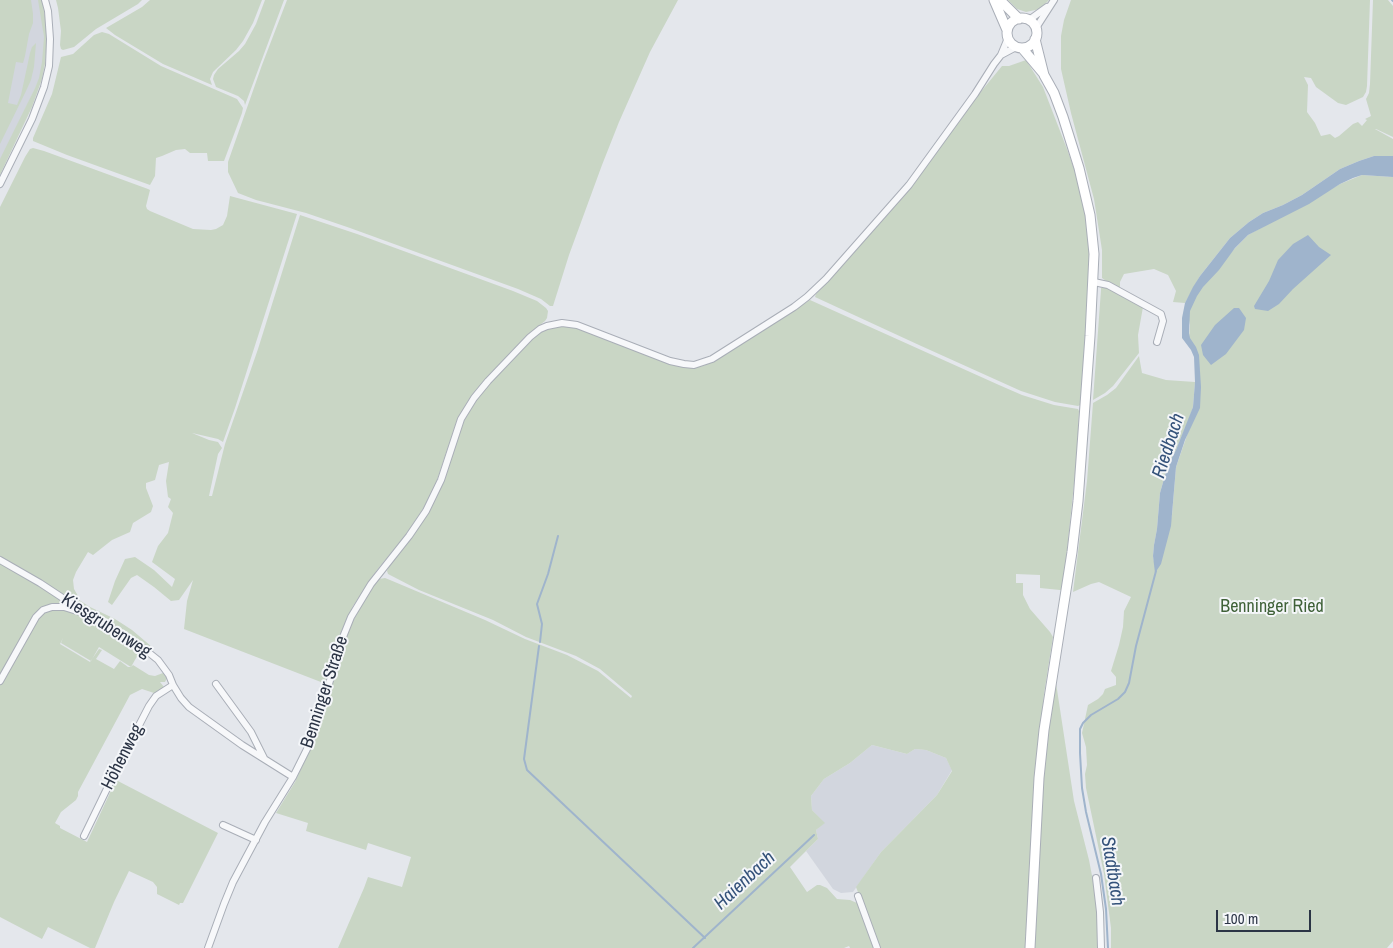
<!DOCTYPE html>
<meta charset="utf-8">
<style>
body{margin:0}
#map{position:relative;width:1393px;height:948px;overflow:hidden;background:#e4e7ec;font-family:"Archivo Narrow",sans-serif}
canvas{display:block}
.scale{position:absolute;left:1216px;top:910px;width:95px;height:22px;box-sizing:border-box;border:2px solid #2b3445;border-top:0;padding-left:6px;font-size:15px;line-height:18px;white-space:nowrap;color:#2b3445;-webkit-text-stroke:4px #f4f6f9;paint-order:stroke}
</style>
<div id="map">
<canvas width="1393" height="948"></canvas>
<div class="scale">100 m</div>
</div>
<script>
const context = document.querySelector('canvas').getContext('2d');
context.lineJoin = 'round';
function fillPath(path, color) { context.fillStyle = color; context.fill(path, 'evenodd'); }
const poly = rows => new Path2D(rows.map(r => 'M' + r).join(''));
function strokePath(path, color, width, dash) { context.strokeStyle = color; context.lineWidth = width; context.lineCap = dash ? 'butt' : 'round'; context.setLineDash(dash || []); context.stroke(path); }
function write(font, color, halo, rows, align = 'center') {
  context.font = font + ' "Archivo Narrow",sans-serif'; context.lineWidth = 4; context.setLineDash([]); context.textBaseline = 'middle'; context.strokeStyle = halo; context.fillStyle = color; for (const [text, x, y, turn = 0] of rows) {
    context.save(); context.translate(x, y); context.rotate((+turn || 0) * Math.PI / 180); context.textAlign = isNaN(turn) ? turn : align; if (halo) context.strokeText(text, 0, 0); context.fillText(text, 0, 0); context.restore();
  }
}
fillPath(poly([
 [0,0,39,0,43,22,45,50,40,78,0,162],
 [872,745,907,754,915,749,926,750,946,758,952,770,937,795,881,852,853,892,841,893,833,889,806,851,818,839,816,830,824,823,812,810,811,796,824,779,850,763]
]), '#d2d6de');
fillPath(poly([
 [0,0,31,0,33,14,33,23,29,34,25,56,23,63,16,62,8,103,17,105,21,95,30,53,32,47,36,43,34,67,31,80,26,91,0,144],
 [38,0,42,0,46,22,47,37,45,64,42,79,32,107,0,175,0,159,35,88,39,78,42,62,44,37],
 [56,0,142,0,138,4,96,29,74,47,63,50,61,49,60,45,61,31,58,8],
 [150,0,262,0,253,23,243,41,236,50,213,72,210,79,212,85,163,64,115,35,106,28,142,7],
 [265,0,284,0,245,105,244,101,238,96,216,87,213,79,214,75,218,69,239,51,245,44,256,24],
 [287,0,678,0,650,52,619,122,602,165,569,255,553,306,550,306,541,299,518,289,350,228,306,213,256,200,238,193,228,172,228,162,262,65],
 [1008,0,1049,0,1040,9,1026,12,1017,9],
 [1071,0,1370,0,1367,86,1366,92,1363,97,1346,105,1338,103,1316,87,1311,78,1304,77,1308,85,1307,112,1315,123,1321,136,1330,134,1335,138,1339,136,1353,124,1358,122,1362,126,1367,120,1365,119,1371,116,1366,99,1369,93,1370,84,1373,0,1388,0,1393,6,1393,137,1376,129,1375,129,1393,139,1393,156,1374,156,1359,161,1340,169,1302,195,1283,205,1263,213,1249,222,1230,238,1200,276,1185,303,1173,302,1176,291,1168,275,1154,269,1124,274,1120,282,1120,291,1102,278,1102,250,1094,199,1071,113,1061,69,1061,36,1064,20],
 [102,32,109,34,161,66,237,99,243,108,242,113,224,161,208,161,207,153,190,153,185,149,176,150,162,156,156,158,155,176,150,185,67,155,33,141,33,138,52,94,61,57,73,54,94,35],
 [1026,60,1043,87,1067,149,1078,180,1088,222,1091,265,1081,402,1080,405,1078,406,1055,402,1021,391,919,345,815,297,816,294,844,264,912,185,970,105,1002,66,1009,66],
 [33,148,44,151,148,189,150,190,146,206,147,209,150,211,193,229,211,230,216,229,223,225,227,216,230,196,297,214,235,408,223,442,218,439,192,433,209,440,218,442,222,448,218,454,209,496,212,496,225,444,258,349,300,215,357,234,513,291,537,301,546,308,548,311,547,318,545,321,526,336,477,389,466,404,456,423,436,483,425,506,404,537,377,570,353,606,337,642,326,684,184,629,187,601,193,580,179,600,171,601,154,587,137,575,131,578,112,605,108,602,115,581,125,559,135,557,154,570,172,587,175,579,152,562,158,546,168,533,173,513,168,507,171,499,168,497,166,481,169,462,159,465,155,480,146,483,146,488,153,506,151,512,133,523,130,532,112,540,93,555,88,552,76,572,73,580,74,589,78,596,76,598,90,607,115,619,132,630,152,647,154,649,153,651,134,637,51,587,0,558,0,207,25,157,30,149],
 [1362,175,1393,177,1393,941,1387,948,1111,948,1111,928,1104,874,1086,788,1085,774,1087,765,1086,747,1082,733,1088,705,1098,699,1103,694,1105,689,1116,685,1116,677,1111,671,1119,645,1123,627,1124,611,1131,597,1099,582,1091,584,1073,592,1087,481,1093,403,1107,395,1116,388,1139,356,1142,373,1166,380,1195,382,1193,407,1189,419,1176,450,1168,465,1160,493,1157,529,1154,545,1153,556,1156,572,1172,515,1176,467,1200,398,1200,371,1189,339,1190,325,1187,310,1207,277,1248,235,1340,184],
 [1107,287,1143,307,1138,335,1139,353,1113,386,1105,393,1093,400,1101,290,1101,288],
 [810,300,999,385,1022,395,1054,405,1078,409,1079,411,1077,455,1063,589,1060,590,1040,588,1040,575,1016,574,1016,583,1023,583,1023,595,1030,609,1050,632,1053,637,1044,694,1035,782,1025,948,879,948,856,887,881,852,937,795,952,771,946,758,926,750,915,749,907,754,872,745,850,763,824,779,811,796,812,810,825,823,816,830,818,839,790,867,807,892,817,885,820,885,827,888,837,899,850,900,857,903,859,905,874,948,850,948,849,946,844,948,338,948,364,888,368,877,402,887,411,857,368,843,366,850,306,831,308,823,276,813,295,782,306,758,318,727,343,645,352,623,363,602,376,582,379,579,385,578,390,580,485,620,525,639,567,655,598,671,631,698,632,696,600,669,576,656,526,637,493,620,419,590,388,574,387,571,390,564,415,533,436,499,446,474,462,424,482,391,522,347,539,333,548,328,557,326,573,327,593,333,666,363,677,366,695,367,703,366,716,360],
 [0,563,39,585,71,606,46,606,0,677],
 [59,608,78,614,140,651,131,667,133,665,149,675,155,676,163,673,166,675,167,678,165,682,160,682,164,687,162,690,157,694,142,689,130,695,78,792,78,796,76,800,61,812,55,823,60,826,60,828,87,842,116,780,218,833,183,903,180,903,179,905,157,894,157,887,153,882,129,871,114,902,95,948,90,948,48,927,42,939,0,917,0,684,40,616,45,611],
 [63,638,61,643,91,661,99,647,131,667,128,667,120,661,114,669,96,659,102,650,99,649,90,662,60,644],
 [1056,683,1074,801,1089,860,1093,881,1097,913,1098,948,1034,948,1042,786,1049,721]
]), '#c9d6c5');
fillPath(poly([
 [1374,156,1393,156,1393,177,1362,175,1353,178,1340,184,1309,204,1248,235,1235,248,1219,270,1203,287,1197,296,1190,311,1189,333,1190,338,1196,347,1199,355,1201,387,1200,408,1185,440,1176,467,1171,526,1161,564,1155,573,1153,556,1154,545,1157,529,1160,493,1168,465,1176,450,1193,407,1195,382,1194,357,1191,350,1182,338,1182,318,1185,303,1193,287,1200,276,1230,238,1249,222,1263,213,1283,205,1302,195,1340,169,1359,161],
 [1308,235,1319,247,1331,255,1293,289,1279,304,1268,311,1255,309,1254,306,1269,281,1278,260,1293,244],
 [1234,308,1239,308,1246,318,1244,330,1226,354,1211,365,1203,355,1201,345,1215,325]
]), '#9fb4cc');
strokePath(poly([
 [1392,0,1393,1],
 [540,642,542,624,537,604,548,574,558,536],
 [539,646,524,759,527,770,705,938],
 [693,948,814,835],
 [1108,948,1106,909,1101,874,1086,812,1082,788,1080,753,1080,729,1083,723,1091,715,1118,699,1125,692,1129,683,1136,646,1156,571]
]), '#9fb4cc', 2);
const street = poly([
 [1029,20,1047,7],
 [1036,28,1054,0],
 [1001,55,1016,47],
 [0,184,32,119,44,87,49,66,50,39,48,11,45,0],
 [1094,282,1108,285,1161,314,1163,321,1157,342],
 [0,560,40,583,87,614,127,637,143,648,158,660,169,675,173,685,181,698,189,707,242,745,293,777],
 [0,681,36,617,43,610,52,607,64,607,80,612],
 [216,684,251,732,264,758],
 [223,825,256,840],
 [84,836,118,766,149,706,156,696,173,685],
 [1096,878,1100,912,1101,948],
 [858,896,877,948],
 [208,948,224,904,233,882,265,822,293,777,308,747,321,712,341,642,351,617,371,584,409,536,426,511,441,480,461,419,474,398,488,381,530,337,540,329,547,326,562,323,577,325,670,361,684,364,694,365,712,359,794,307,807,297,826,279,909,185,975,94,994,64,1001,55,1008,38]
]);
const secondary = poly([
 [994,0,1007,30],
 [1000,0,1019,19],
 '1007 33a15 15 0 1 1 30 0a15 15 0 1 1-30 0Z',
 [1022,48,1043,73],
 [1030,948,1039,778,1044,730,1072,552,1078,501,1090,336,1094,254,1090,215,1079,168,1063,117,1054,93,1044,75,1035,39]
]);
strokePath(street, '#a9aeb7', 8);
strokePath(secondary, '#a9aeb7', 11);
strokePath(street, '#f7f8fa', 6);
strokePath(secondary, '#fff', 9);
write('18px', '#3f6138', '#f4f6f9', [
 ["Benninger Ried",1272,607]
]);
write('18px', '#2b3445', '#f4f6f9', [
 ["Kiesgrubenweg",106,626,33],
 ["Benninger Straße",325,692,-72],
 ["Höhenweg",123,757,-63]
]);
write('italic 19px', '#34527a', '#f4f6f9', [
 ["Riedbach",1169,446,-72],
 ["Stadtbach",1112,871,81],
 ["Haienbach",745,881,-43]
]);
</script>
